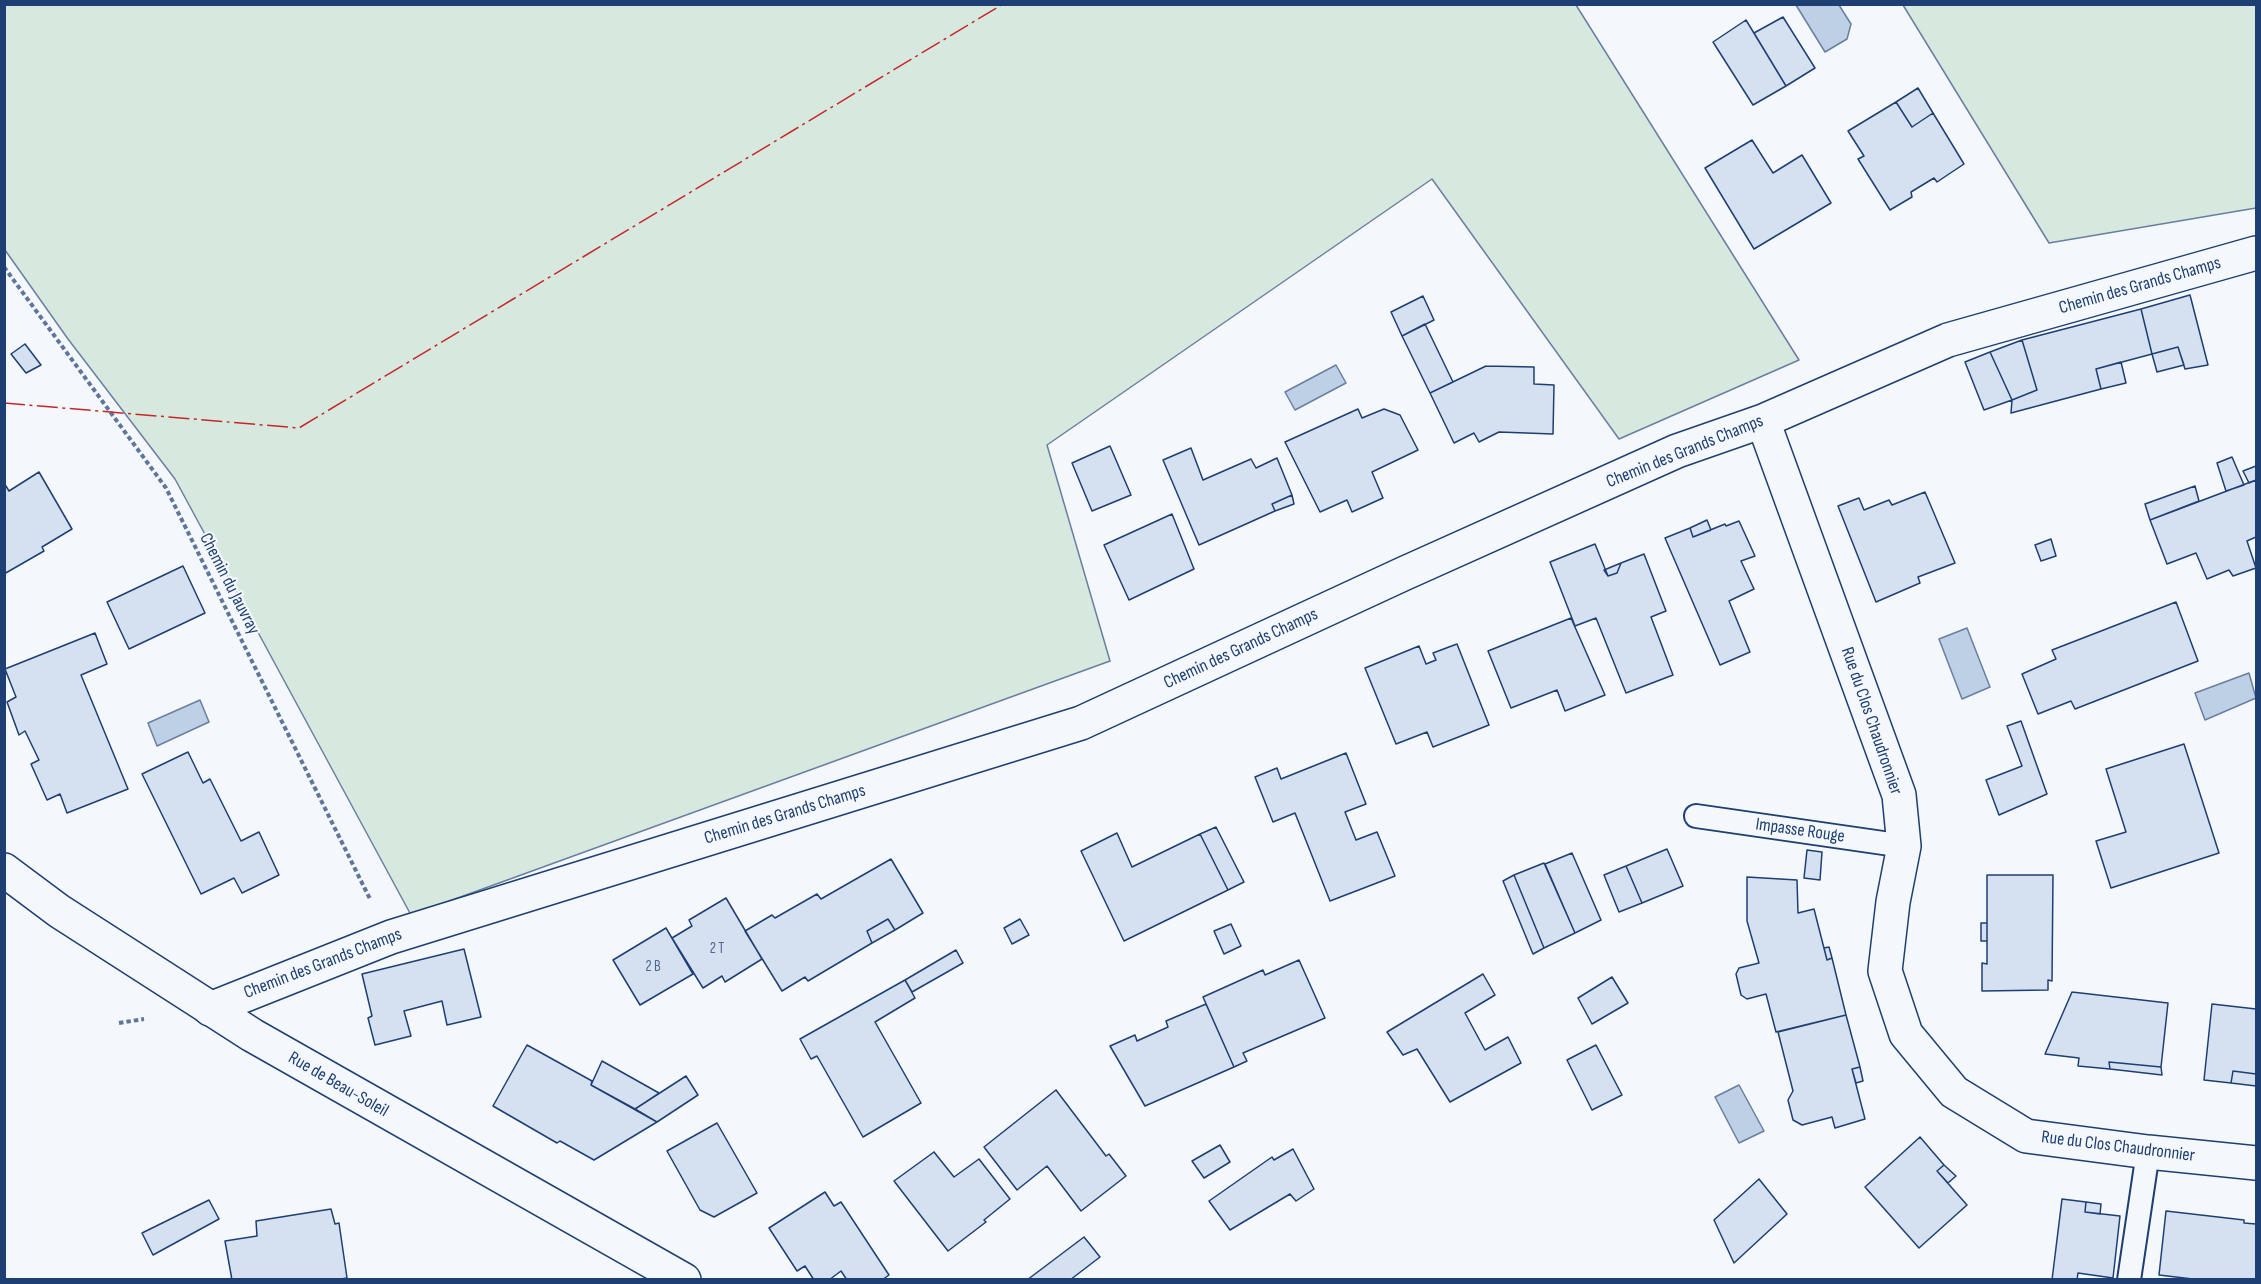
<!DOCTYPE html>
<style>
body{margin:0}
#map{position:relative;width:2261px;height:1284px;overflow:hidden;background:#f4f7fb;font-family:"Sofia Sans Condensed",sans-serif}
canvas{display:block}
.frame{position:absolute;inset:0;border:6px solid #1d3f73;pointer-events:none}
</style>
<div id="map">
<canvas width="2261" height="1284"></canvas>
<div class="frame"></div>
</div>
<script>
const context = document.querySelector('canvas').getContext('2d');
context.lineJoin = 'round';
function fillPath(path, color) { context.fillStyle = color; context.fill(path, 'evenodd'); }
const poly = rows => new Path2D(rows.map(r => 'M' + r).join(''));
function strokePath(path, color, width, dash) { context.strokeStyle = color; context.lineWidth = width; context.lineCap = dash ? 'butt' : 'round'; context.setLineDash(dash || []); context.stroke(path); }
function write(font, color, halo, rows, align = 'center') {
  context.font = font + ' "Sofia Sans Condensed",sans-serif'; context.lineWidth = 4.5; context.setLineDash([]); context.textBaseline = 'middle'; context.strokeStyle = halo; context.fillStyle = color; for (const [text, x, y, turn = 0] of rows) {
    context.save(); context.translate(x, y); context.rotate((+turn || 0) * Math.PI / 180); context.textAlign = isNaN(turn) ? turn : align; if (halo) context.strokeText(text, 0, 0); context.fillText(text, 0, 0); context.restore();
  }
}
const green = poly([
 [4,5,1576,5,1799,360,1619,439,1432,179,1047,445,1110,661,411,915,175,479,68,339,5,250,4,5],
 [1903,5,2256,5,2256,208,2049,243,1903,5]
]);
fillPath(green, '#d7e8df');
strokePath(green, '#687fa3', 1.5);
const water = poly([
 [1796,5,1839,5,1851,24,1847,39,1825,52,1796,5],
 [1336,365,1346,383,1295,410,1285,392,1336,365],
 [1967,628,1990,687,1962,699,1939,639,1967,628],
 [2249,673,2256,698,2205,720,2195,693,2249,673],
 [200,700,209,722,157,746,148,723,200,700],
 [1739,1085,1764,1131,1739,1143,1715,1097,1739,1085]
]);
fillPath(water, '#bed0e5');
strokePath(water, '#687fa3', 1.5);
const building = poly([
 [1783,17,1815,68,1786,86,1754,33,1783,17],
 [1746,20,1786,86,1753,105,1713,42,1746,20],
 [1918,88,1933,113,1912,127,1896,102,1918,88],
 [1896,102,1912,127,1933,113,1964,164,1937,182,1934,178,1911,192,1912,197,1890,210,1858,159,1864,156,1848,131,1896,102],
 [1752,140,1773,173,1802,155,1831,203,1754,249,1705,168,1752,140],
 [2190,295,2208,365,2185,369,2178,347,2152,354,2141,309,2190,295],
 [1423,296,1434,320,1402,336,1391,312,1423,296],
 [2141,309,2152,354,2096,369,2101,389,2011,413,2012,400,2037,390,2022,340,2141,309],
 [1425,324,1453,382,1430,393,1402,336,1425,324],
 [2022,340,2037,390,2012,400,1990,352,2022,340],
 [25,344,41,365,26,373,11,354,25,344],
 [2178,347,2184,365,2157,372,2152,354,2178,347],
 [1990,352,2012,400,1984,410,1965,362,1990,352],
 [2121,362,2126,383,2101,389,2096,369,2121,362],
 [1486,366,1534,367,1534,384,1554,385,1553,434,1499,432,1479,442,1474,433,1454,443,1430,393,1486,366],
 [1358,409,1362,418,1384,409,1400,415,1418,450,1372,472,1383,498,1352,512,1347,500,1320,512,1285,442,1358,409],
 [1110,446,1131,495,1092,511,1072,463,1110,446],
 [1191,448,1203,480,1251,459,1256,468,1277,458,1292,495,1272,504,1275,511,1199,545,1163,460,1191,448],
 [2232,457,2244,485,2226,491,2217,463,2232,457],
 [2256,466,2256,480,2249,483,2243,471,2256,466],
 [39,472,72,529,42,547,44,551,4,574,4,483,9,491,39,472],
 [2256,480,2256,537,2247,541,2256,568,2233,576,2229,570,2207,579,2196,553,2167,564,2150,520,2256,480],
 [2195,486,2199,501,2150,520,2145,504,2195,486],
 [1925,492,1955,563,1918,577,1920,583,1876,602,1838,506,1859,498,1864,510,1889,500,1892,505,1925,492],
 [1292,495,1294,504,1275,511,1272,504,1292,495],
 [1172,514,1194,569,1129,600,1104,545,1172,514],
 [1707,520,1711,530,1693,537,1690,528,1707,520],
 [1739,521,1755,556,1741,561,1754,589,1729,601,1750,652,1720,665,1665,538,1690,528,1693,537,1725,524,1726,526,1739,521],
 [2051,539,2056,556,2041,561,2035,545,2051,539],
 [1595,544,1608,576,1617,573,1621,563,1644,554,1666,611,1651,617,1673,675,1626,693,1596,618,1575,626,1550,562,1595,544],
 [1621,563,1617,573,1608,576,1604,570,1621,563],
 [183,566,205,613,129,649,107,602,183,566],
 [2176,602,2198,661,2075,709,2071,701,2038,714,2022,674,2056,659,2052,650,2176,602],
 [1571,618,1605,695,1565,711,1557,690,1511,708,1488,651,1571,618],
 [95,633,107,664,81,675,128,789,67,813,60,794,47,800,31,764,39,760,25,731,19,735,7,702,16,697,5,669,95,633],
 [1457,644,1489,725,1433,747,1427,732,1396,744,1365,668,1419,646,1426,664,1436,660,1433,653,1457,644],
 [2021,721,2047,794,1999,815,1986,780,2022,766,2007,726,2021,721],
 [2184,744,2219,853,2111,888,2096,841,2126,832,2106,769,2184,744],
 [188,752,203,783,210,779,241,841,259,832,279,875,242,893,234,878,201,894,142,774,188,752],
 [1346,753,1366,804,1345,812,1356,840,1377,832,1395,876,1330,901,1295,813,1273,822,1255,777,1277,768,1281,779,1346,753],
 [1216,827,1244,882,1228,890,1200,834,1216,827],
 [1117,833,1132,867,1200,834,1228,890,1124,941,1081,851,1117,833],
 [1667,849,1683,886,1642,903,1626,866,1667,849],
 [1807,850,1822,852,1820,880,1804,878,1807,850],
 [1572,853,1601,920,1575,933,1545,864,1572,853],
 [891,859,923,913,895,930,888,919,867,931,872,943,808,981,805,977,782,991,745,931,772,915,775,918,817,894,821,899,891,859],
 [1544,863,1575,933,1544,948,1514,875,1544,863],
 [1626,866,1642,903,1619,912,1604,875,1626,866],
 [1514,875,1544,948,1533,954,1503,881,1514,875],
 [1987,875,2053,875,2052,981,2048,980,2048,990,1982,991,1982,963,1987,964,1987,875],
 [1747,877,1797,880,1798,913,1814,909,1827,960,1832,958,1846,1015,1776,1032,1766,994,1747,999,1741,995,1736,974,1739,968,1759,963,1747,921,1747,877],
 [726,898,762,959,725,982,722,976,703,988,672,938,692,926,689,920,726,898],
 [888,919,895,930,872,943,867,931,888,919],
 [1020,919,1029,935,1012,944,1004,928,1020,919],
 [1981,923,1987,923,1987,941,1981,941,1981,923],
 [1231,924,1241,946,1224,954,1214,931,1231,924],
 [666,928,693,974,640,1005,613,960,666,928],
 [1829,947,1832,958,1827,960,1824,948,1829,947],
 [464,949,481,1017,447,1025,442,1001,404,1011,411,1036,375,1045,368,1018,372,1016,362,974,464,949],
 [956,950,963,963,912,992,905,980,956,950],
 [1299,960,1325,1018,1243,1053,1247,1061,1234,1067,1203,997,1263,970,1265,975,1299,960],
 [1483,974,1495,995,1465,1013,1485,1050,1508,1037,1521,1063,1450,1102,1417,1049,1403,1055,1387,1032,1483,974],
 [1612,977,1628,1003,1592,1024,1578,998,1612,977],
 [905,980,915,998,875,1022,921,1103,863,1137,817,1056,811,1059,800,1039,905,980],
 [2072,992,2168,1003,2161,1067,2109,1062,2110,1069,2078,1066,2079,1058,2045,1054,2072,992],
 [1206,1004,1234,1067,1145,1106,1110,1046,1135,1035,1137,1041,1168,1027,1166,1021,1206,1004],
 [2212,1004,2256,1009,2256,1074,2233,1071,2231,1083,2204,1080,2212,1004],
 [1846,1015,1860,1067,1852,1069,1865,1119,1835,1128,1832,1117,1802,1125,1793,1120,1788,1100,1793,1091,1778,1032,1846,1015],
 [527,1045,592,1081,591,1085,657,1122,594,1160,560,1141,557,1143,493,1106,527,1045],
 [1596,1045,1622,1095,1592,1110,1567,1060,1596,1045],
 [602,1061,659,1093,635,1109,591,1085,602,1061],
 [2109,1062,2161,1067,2162,1075,2110,1069,2109,1062],
 [1860,1067,1863,1081,1856,1083,1852,1069,1860,1067],
 [2233,1071,2256,1074,2256,1086,2231,1083,2233,1071],
 [686,1076,698,1095,657,1122,635,1109,686,1076],
 [1056,1090,1106,1156,1109,1154,1126,1176,1081,1211,1047,1166,1017,1190,984,1147,1056,1090],
 [717,1123,757,1193,714,1217,700,1210,667,1151,717,1123],
 [1920,1137,1944,1165,1937,1171,1967,1205,1919,1248,1865,1187,1920,1137],
 [1220,1145,1230,1162,1204,1178,1192,1161,1220,1145],
 [1293,1149,1314,1189,1296,1201,1290,1194,1230,1230,1209,1201,1272,1157,1274,1160,1293,1149],
 [934,1152,954,1177,979,1159,1010,1199,984,1220,986,1222,948,1251,894,1181,934,1152],
 [1944,1165,1956,1176,1948,1183,1937,1171,1944,1165],
 [1759,1179,1787,1214,1734,1263,1714,1220,1759,1179],
 [825,1192,834,1206,841,1202,889,1275,882,1280,847,1280,841,1271,829,1280,814,1280,805,1266,797,1271,769,1228,825,1192],
 [2062,1199,2086,1202,2085,1212,2120,1216,2113,1278,2078,1273,2077,1280,2052,1280,2062,1199],
 [209,1200,219,1219,153,1255,142,1233,209,1200],
 [2086,1202,2101,1204,2100,1214,2085,1212,2086,1202],
 [331,1209,335,1224,339,1223,347,1278,334,1280,232,1280,225,1241,257,1236,256,1221,331,1209],
 [2166,1211,2244,1220,2244,1223,2256,1224,2256,1280,2201,1280,2159,1275,2166,1211],
 [1084,1237,1100,1257,1070,1280,1027,1280,1084,1237]
]);
fillPath(building, '#d5e0f0');
strokePath(building, '#1d3f73', 1.5);
const lane = poly([
 [1696,816,1904,846],
 [2129,1280,2148,1152]
]);
const street = poly([
 [1763,421,1899,795,1904,846,1893,902,1885,971,1906,1034,1954,1092,2026,1136,2148,1152,2256,1163],
 [210,1009,391,937,1081,723,1403,574,1677,451,1763,421,1948,340,2256,253]
]);
const secondary = poly([
 [4,870,59,911,252,1035,684,1280]
]);
strokePath(lane, '#1d3f73', 26);
strokePath(street, '#1d3f73', 36);
strokePath(secondary, '#1d3f73', 36);
strokePath(poly([
 [4,267,166,488,370,899],
 [119,1023,144,1019]
]), '#5e769c', 4, [4.5, 3]);
strokePath(lane, '#f4f7fb', 22);
strokePath(street, '#f4f7fb', 33);
strokePath(secondary, '#f4f7fb', 33);
strokePath(poly([
 [4,403,299,428,1003,4]
]), '#c62828', 1.5, [21, 4.5, 3, 4.5]);
write('15px', '#4b6792', null, [
 ["2 T",717,949],
 ["2 B",653,967]
]);
write('18px', '#1d3f73', '#f4f7fb', [
 ["Chemin des Grands Champs",2140,286,-16],
 ["Chemin des Grands Champs",1685,452,-22],
 ["Chemin du Jauvray",229,584,63],
 ["Chemin des Grands Champs",1241,649,-25],
 ["Rue du Clos Chaudronnier",1871,721,71],
 ["Chemin des Grands Champs",785,815,-17],
 ["Impasse Rouge",1800,831,8],
 ["Chemin des Grands Champs",323,964,-21],
 ["Rue de Beau-Soleil",338,1085,30],
 ["Rue du Clos Chaudronnier",2118,1147,7]
]);
</script>
